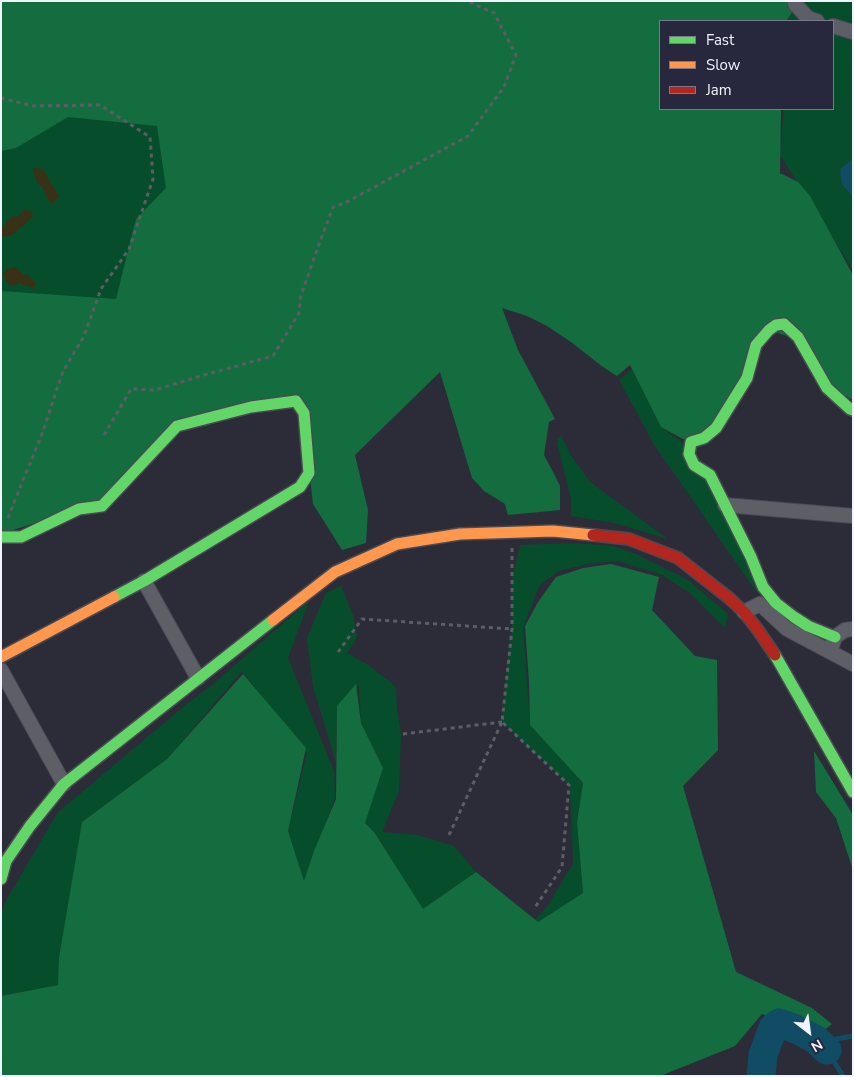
<!DOCTYPE html>
<style>
body{margin:0}
#map{position:relative;width:854px;height:1077px;overflow:hidden;background:#2c2c38;font-family:"Nunito Sans",sans-serif}
canvas{display:block}
.frame{position:absolute;inset:0;border:2px solid #f1f3fe;pointer-events:none}
.legend{position:absolute;left:659px;top:20px;width:175px;height:90px;box-sizing:border-box;background:#27283d;border:1px solid #78798a;margin:0;padding:6px 9px;list-style:none;font-size:15px;color:#f1f3fe}
.legend li{display:flex;align-items:center;gap:10px;height:25px}
.legend b{width:25px;border:1px solid #78798a}
.north{position:absolute;left:784px;top:1007px;width:50px;height:50px;-webkit-text-stroke:4px #27283d;paint-order:stroke;rotate:150deg;font-size:14px;font-weight:700;line-height:20px;text-align:center;color:#f1f3fe}
.north::after{content:'';display:block;margin:auto;width:18px;height:22px;background:#f1f3fe;clip-path:polygon(50% 0,100% 100%,50% 72%,0 100%)}
</style>
<div id="map">
<canvas width="854" height="1077"></canvas>
<div class="frame"></div>
<ul class="legend">
<li><b style="height:6px;background:#63d668"></b>Fast</li>
<li><b style="height:6px;background:#ff974d"></b>Slow</li>
<li><b style="height:6px;background:#b3261e"></b>Jam</li>
</ul>
<div class="north">N</div>
</div>
<script>
const context = document.querySelector('canvas').getContext('2d');
context.lineJoin = 'round';
function fillPath(path, color) { context.fillStyle = color; context.fill(path, 'evenodd'); }
const poly = rows => new Path2D(rows.map(r => 'M' + r).join(''));
function strokePath(path, color, width, dash) { context.strokeStyle = color; context.lineWidth = width; context.lineCap = dash ? 'butt' : 'round'; context.setLineDash(dash || []); context.stroke(path); }
fillPath(poly([
 [800,1,853,1,853,270,780,155,784,109,833,109,833,21,786,21],
 [1,69,235,71,124,337,1,335],
 [632,369,661,427,686,445,711,477,758,594,655,446,619,380],
 [561,435,570,454,590,482,668,539,615,523,571,516,571,499,557,442],
 [573,543,613,546,636,554,688,580,728,614,725,628,689,592,660,574,618,561,592,563,558,571,539,586,523,628,530,725,583,783,577,822,583,893,538,922,535,920,548,905,573,864,570,786,502,722,508,656,512,629,511,584,520,545],
 [341,586,353,615,357,638,347,653,370,666,396,687,397,710,401,734,399,791,382,832,417,835,454,846,476,872,423,910,374,832,365,823,382,766,361,723,359,685,337,706,336,763,313,686,307,638,326,593],
 [309,601,288,658,334,771,335,798,304,882,288,831,307,753,242,671,167,759,82,822,58,985,1,996,1,917,4,904,58,812,188,703,212,685]
]), '#064e2b');
fillPath(poly([
 [1,1,800,1,786,21,660,21,660,109,781,109,780,174,782,174,798,182,810,196,853,275,853,400,835,390,808,343,769,330,704,438,683,439,661,427,630,365,617,376,603,367,571,342,547,326,527,316,502,308,518,350,555,419,549,422,544,455,553,472,560,486,560,510,508,515,505,504,484,491,472,478,440,372,355,455,368,510,366,543,342,550,313,504,301,400,177,426,102,501,1,534,1,291,116,299,136,219,166,188,157,126,68,117,16,148,1,151],
 [611,564,659,577,652,610,695,656,717,660,718,750,683,786,736,972,812,1008,832,1024,820,1033,762,1014,735,1046,660,1076,1,1076,1,996,58,985,59,958,82,822,167,759,243,674,306,748,288,831,304,881,314,851,336,799,337,706,356,684,361,723,383,768,365,823,374,832,423,909,476,872,538,922,583,893,577,822,583,783,530,725,529,682,525,626,538,602,556,577,583,568],
 [814,751,853,815,853,870,836,818,816,792]
]), '#146d3f');
fillPath(poly([
 [38,167,45,172,49,181,53,186,57,193,59,197,52,204,48,200,42,186,37,183,33,169],
 [24,210,31,211,33,216,27,222,12,235,3,237,1,233,1,229,10,218,15,216,19,217,19,214],
 [16,267,24,275,29,275,31,279,37,284,32,289,30,286,25,286,20,283,10,286,6,281,3,274,7,269]
]), '#383116');
fillPath(poly([
 [853,159,853,197,842,184,840,169]
]), '#104c64');
strokePath(poly([
 [843,1076,827,1050,836,1039,853,1036]
]), '#104c64', 5);
strokePath(poly([
 [761,1076,763,1055,773,1028,779,1023,796,1029,815,1039,827,1050]
]), '#104c64', 29);
const street = poly([
 [795,1,795,4,808,18,817,21],
 [833,26,853,32],
 [725,505,853,516],
 [144,581,198,678],
 [744,612,760,604,787,629,853,664],
 [832,646,835,637,845,630,853,629],
 [1,670,64,784]
]);
const fast = poly([
 [1,537,21,537,79,509,102,506,177,426,251,407,296,401,304,413,309,473,300,487,144,581,114,597],
 [835,637,808,626,794,617,776,603,763,587,751,557,710,475,694,465,689,454,691,442,704,438,716,428,747,378,756,345,769,330,776,325,784,324,798,337,827,388,850,409,853,410],
 [775,655,853,792],
 [1,879,6,861,30,826,64,784,273,620]
]);
const slow = poly([
 [273,620,335,572,397,544,460,534,553,531,593,535],
 [1,657,114,597]
]);
const jam = poly([
 [593,535,629,539,678,558,729,598,744,612,758,630,775,655]
]);
strokePath(street, '#4a4a54', 16);
strokePath(fast, '#4a4a54', 14);
strokePath(slow, '#4a4a54', 14);
strokePath(jam, '#4a4a54', 14);
strokePath(poly([
 [1,98,33,106,100,105,150,137,153,179,129,249,101,289,84,336,63,371,42,434,15,500,7,521],
 [104,435,131,389,155,390,204,375,273,356,299,313,301,295,318,247,333,207,345,203,468,136,504,87,516,55,494,13,467,1],
 [512,548,512,629,502,722,569,785,562,867,534,909],
 [338,652,362,619,512,629],
 [403,734,502,722],
 [449,835,502,722]
]), '#5d5d66', 3, [4, 4]);
strokePath(street, '#5e5e67', 14);
strokePath(fast, '#63d668', 11);
strokePath(slow, '#ff974d', 11);
strokePath(jam, '#b3261e', 11);
</script>
